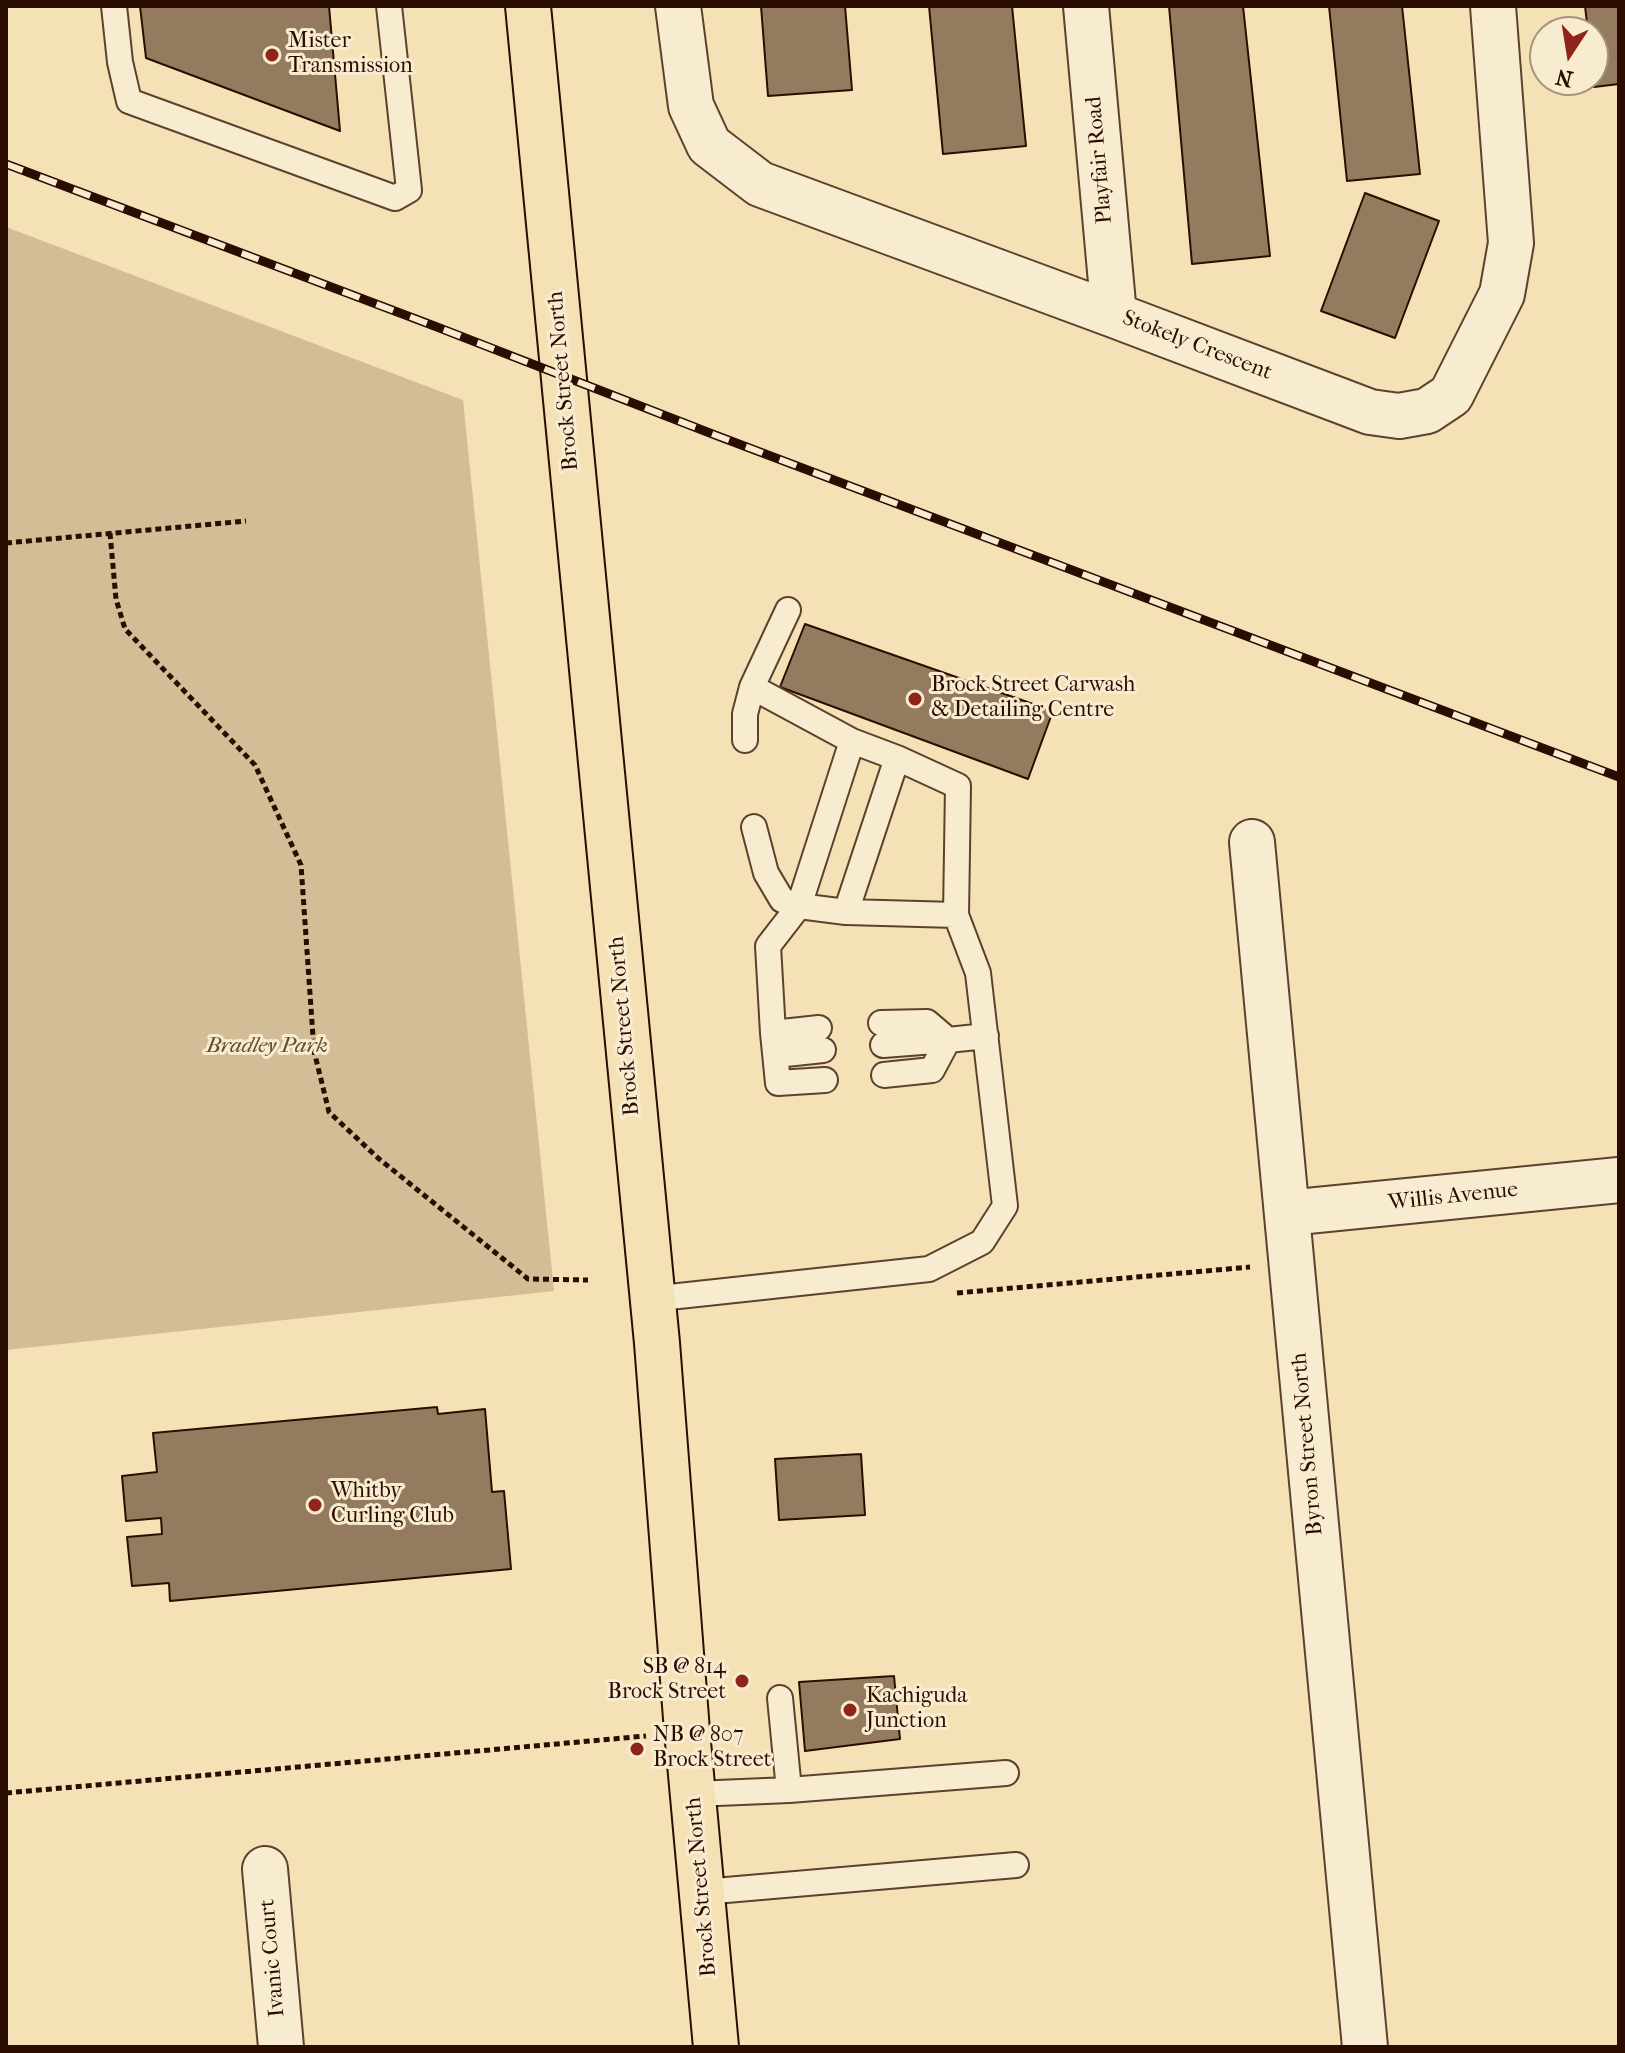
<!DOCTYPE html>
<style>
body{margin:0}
#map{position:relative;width:1625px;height:2053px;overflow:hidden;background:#f4e1b6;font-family:"IM FELL French Canon",serif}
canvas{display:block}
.frame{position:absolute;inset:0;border:8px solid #2b0c00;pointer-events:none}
.north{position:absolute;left:1529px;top:16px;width:80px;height:80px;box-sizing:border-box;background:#f8ecd0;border:2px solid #a6927d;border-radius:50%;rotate:192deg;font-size:22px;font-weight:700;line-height:32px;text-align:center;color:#2b0c00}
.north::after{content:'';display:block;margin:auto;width:28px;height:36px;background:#8f2418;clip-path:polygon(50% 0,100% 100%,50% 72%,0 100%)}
</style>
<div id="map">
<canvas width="1625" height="2053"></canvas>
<div class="frame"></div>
<div class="north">N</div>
</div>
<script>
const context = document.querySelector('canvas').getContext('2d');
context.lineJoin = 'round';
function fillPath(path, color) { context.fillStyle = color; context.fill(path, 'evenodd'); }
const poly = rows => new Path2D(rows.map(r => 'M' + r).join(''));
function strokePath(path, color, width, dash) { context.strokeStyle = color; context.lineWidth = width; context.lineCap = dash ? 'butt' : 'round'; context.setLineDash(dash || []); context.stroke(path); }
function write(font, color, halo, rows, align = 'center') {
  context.font = font + ' "IM FELL French Canon",serif'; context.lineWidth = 6; context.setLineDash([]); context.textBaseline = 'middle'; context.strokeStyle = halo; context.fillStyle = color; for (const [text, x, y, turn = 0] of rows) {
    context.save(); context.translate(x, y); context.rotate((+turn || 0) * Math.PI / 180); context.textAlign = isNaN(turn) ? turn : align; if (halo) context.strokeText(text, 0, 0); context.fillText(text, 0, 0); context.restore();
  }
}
fillPath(poly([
 [6,227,463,400,554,1291,6,1350]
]), '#d2bd97');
const building = poly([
 [140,6,329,6,340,131,146,58,140,6],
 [761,6,845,6,852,90,768,96,761,6],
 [929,6,1012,6,1026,146,943,154,929,6],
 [1169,6,1243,6,1270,256,1192,264,1169,6],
 [1329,6,1402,6,1420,174,1347,181,1329,6],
 [1585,6,1619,6,1619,84,1594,87,1593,32,1588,32,1585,6],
 [1365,193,1439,221,1395,338,1321,311,1365,193],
 [805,624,1053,711,1028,779,780,687,805,624],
 [437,1407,438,1414,485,1409,492,1492,504,1491,511,1569,170,1601,169,1583,132,1586,127,1537,162,1534,161,1518,126,1521,122,1476,157,1472,153,1433,437,1407],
 [861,1454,865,1515,779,1520,775,1459,861,1454],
 [894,1676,900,1739,805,1751,799,1682,894,1676]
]);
fillPath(building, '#947b5f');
strokePath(building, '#2b0c00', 2);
const lane = poly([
 [114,6,120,62,129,101,395,198,409,190,389,6],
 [745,740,745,714,752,687],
 [852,741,897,758,958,786,956,915],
 [754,827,766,873,782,900,799,906,768,946,773,1033,819,1028],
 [846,912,897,758],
 [881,1023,927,1022,948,1040,986,1036],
 [773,1033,778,1083,825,1080],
 [883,1045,948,1040],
 [776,1055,823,1050],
 [884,1075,932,1070,948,1040],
 [651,1299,929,1269,982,1242,1005,1206,978,973,956,915,846,912,799,906,852,741,752,687,788,610],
 [780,1698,789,1790],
 [694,1794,789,1790,1006,1773],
 [703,1892,1016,1865]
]);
const street = poly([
 [678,6,691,106,709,145,760,184,1114,315,1370,412,1399,416,1427,411,1451,395,1502,294,1511,243,1493,6],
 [1086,6,1114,315],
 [1252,842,1365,2047],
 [1287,1213,1619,1180],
 [265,1869,281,2047]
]);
const primary = poly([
 [528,6,657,1343,687,1731,716,2047]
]);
strokePath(lane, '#5d412e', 28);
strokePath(street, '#5d412e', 48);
strokePath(primary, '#2b0c00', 48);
strokePath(poly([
 [110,533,116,599,125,629,255,765,301,865,314,1051,329,1112,378,1158,528,1279,588,1280],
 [6,543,246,521],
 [957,1293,1250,1267],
 [6,1793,646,1736]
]), '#2b0c00', 5, [6, 4]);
strokePath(lane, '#f8ecd0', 24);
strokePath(street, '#f8ecd0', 44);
strokePath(primary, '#f4e1b6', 44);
const rail = poly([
 [6,164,437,327,715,435,1619,777]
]);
strokePath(rail, '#2b0c00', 9);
strokePath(rail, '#f8ecd0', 6, [18]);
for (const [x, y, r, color] of [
 [272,55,8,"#8f2418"],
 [915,699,8,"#8f2418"],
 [315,1505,8,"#8f2418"],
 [742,1681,8,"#8f2418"],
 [850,1710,8,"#8f2418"],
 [637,1749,8,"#8f2418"]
]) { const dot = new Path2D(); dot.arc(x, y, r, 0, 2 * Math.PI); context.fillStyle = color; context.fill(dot); strokePath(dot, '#f8ecd0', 3); }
write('22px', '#2b0c00', '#f8ecd0', [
 ["Mister",288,42],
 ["Transmission",288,67],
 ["Brock Street Carwash",931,686],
 ["& Detailing Centre",931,711],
 ["Whitby",331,1492],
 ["Curling Club",331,1517],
 ["SB @ 814",726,1668,"right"],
 ["Brock Street",726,1693,"right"],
 ["Kachiguda",866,1697],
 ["Junction",866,1722],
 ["NB @ 807",653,1736],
 ["Brock Street",653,1761]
], 'left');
write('22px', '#2b0c00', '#f8ecd0', [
 ["Playfair Road",1100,160,-95],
 ["Stokely Crescent",1197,346,21],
 ["Brock Street North",564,381,-95],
 ["Brock Street North",625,1026,-95],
 ["Willis Avenue",1453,1197,-6],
 ["Byron Street North",1308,1444,-95],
 ["Brock Street North",702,1887,-95],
 ["Ivanic Court",273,1958,-95]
]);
write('italic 22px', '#654a35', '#f8ecd0', [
 ["Bradley Park",267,1047]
]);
</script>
